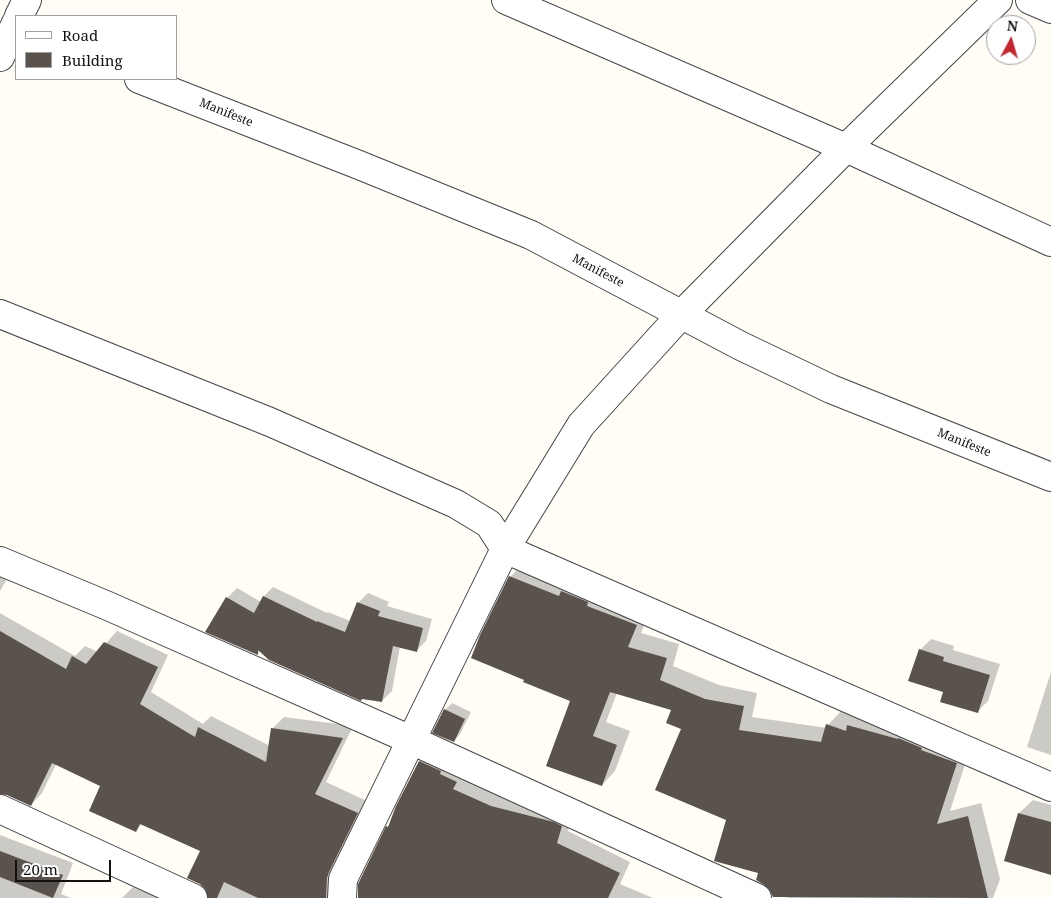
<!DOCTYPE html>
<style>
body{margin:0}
#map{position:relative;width:1051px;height:898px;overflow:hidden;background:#fffdf5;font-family:"Noto Serif",serif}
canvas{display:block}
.legend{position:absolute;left:15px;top:15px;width:162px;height:65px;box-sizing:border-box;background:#fff;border:1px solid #a0a0a0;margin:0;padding:6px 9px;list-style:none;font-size:15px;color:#111}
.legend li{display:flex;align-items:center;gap:10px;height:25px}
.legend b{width:25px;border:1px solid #a0a0a0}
.north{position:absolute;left:986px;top:15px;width:50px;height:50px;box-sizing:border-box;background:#fff;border:1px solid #a0a0a0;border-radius:50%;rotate:6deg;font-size:14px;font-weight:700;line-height:20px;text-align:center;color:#111}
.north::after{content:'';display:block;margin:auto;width:18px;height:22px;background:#c4262e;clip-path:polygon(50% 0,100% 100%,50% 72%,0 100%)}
.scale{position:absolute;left:15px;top:860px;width:96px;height:22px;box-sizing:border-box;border:2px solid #111;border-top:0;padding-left:6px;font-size:15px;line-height:18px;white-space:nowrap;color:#111;-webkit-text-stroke:4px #fff;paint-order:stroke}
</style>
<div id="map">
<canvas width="1051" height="898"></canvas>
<ul class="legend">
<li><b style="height:6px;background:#fff"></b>Road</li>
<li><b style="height:14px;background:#5a524d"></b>Building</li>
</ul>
<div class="north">N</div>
<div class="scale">20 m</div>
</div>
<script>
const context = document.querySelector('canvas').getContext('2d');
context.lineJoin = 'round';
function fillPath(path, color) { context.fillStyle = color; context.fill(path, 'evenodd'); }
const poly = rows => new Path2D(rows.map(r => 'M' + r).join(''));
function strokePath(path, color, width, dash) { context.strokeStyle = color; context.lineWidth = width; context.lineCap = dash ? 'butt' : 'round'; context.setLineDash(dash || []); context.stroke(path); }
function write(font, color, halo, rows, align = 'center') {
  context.font = font + ' "Noto Serif",serif'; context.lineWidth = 5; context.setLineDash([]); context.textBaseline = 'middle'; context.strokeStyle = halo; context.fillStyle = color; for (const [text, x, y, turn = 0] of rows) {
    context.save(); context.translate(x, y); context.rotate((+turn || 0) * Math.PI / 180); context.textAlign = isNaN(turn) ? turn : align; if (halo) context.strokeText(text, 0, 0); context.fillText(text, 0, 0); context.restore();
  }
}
fillPath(poly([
 [524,563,650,611,641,633,679,644,673,666,719,685,757,693,752,717,827,728,828,725,841,711,970,749,950,811,981,803,1000,879,993,898,789,898,775,893,727,819,673,709,617,693,606,722,630,731,615,771,602,785,572,701,510,577],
 [0,568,10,574,0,591],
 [273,587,327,613,328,612,350,621,358,603,368,593,389,602,387,606,432,619,426,641,416,651,400,646,392,691,382,701,260,651,257,654,207,631,227,598,237,588,261,602,264,596],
 [0,613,75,656,85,646,98,652,117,631,168,655,151,692,203,724,211,716,270,746,272,729,284,717,353,726,326,782,369,802,336,898,209,898,202,850,142,824,136,830,102,786,0,681],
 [931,639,954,646,953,650,1000,664,988,701,977,712,945,691,920,650],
 [1051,672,1051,755,1027,747],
 [452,703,471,712,460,734,454,741,445,710],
 [0,708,71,734,42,793,31,805,7,794,0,792],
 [431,750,572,815,568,831,630,862,620,884,653,898,360,898,387,827,391,824,420,761],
 [1033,800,1051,805,1051,872,1006,860,1019,813],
 [0,835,73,863,61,894,71,898,0,898],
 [133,887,156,896,192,898,122,898]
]), '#0003');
fillPath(poly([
 [509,576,559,596,561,591,588,602,587,606,637,625,628,647,667,658,660,680,705,699,744,706,739,730,821,742,826,724,846,731,847,725,898,739,898,738,922,748,921,750,957,763,937,824,968,816,988,898,773,897,769,889,763,884,756,880,758,873,714,861,726,820,655,790,681,729,666,723,671,710,610,692,593,736,617,745,602,786,546,766,570,701,523,682,524,680,471,658,480,635],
 [263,596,317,622,317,621,345,632,357,602,380,611,378,616,423,628,417,652,393,646,382,702,362,699,361,701,269,660,258,650,258,655,205,632,226,597,254,613],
 [0,631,66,669,72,656,86,664,104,642,158,667,140,704,195,737,198,727,266,762,271,728,343,738,315,794,358,813,329,872,327,878,326,898,258,898,224,882,217,898,208,898,205,889,200,884,187,878,200,851,140,824,136,832,89,811,100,786,52,763,31,806,7,795,0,794],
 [919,649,944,657,943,661,990,675,978,713,940,702,943,692,908,681],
 [444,709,465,719,454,742,432,733],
 [419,761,441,771,440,774,457,782,453,789,491,806,554,822,562,826,557,843,620,873,608,898,358,898,358,884,386,826,388,827,396,806],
 [1018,813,1051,822,1051,875,1004,861],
 [0,851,63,875,53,898,0,877]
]), '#5a524d');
const minor = poly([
 [506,0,846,148,1051,242],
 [1030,0,1051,9],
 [19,16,27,0],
 [0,57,16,23],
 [139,79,359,165,531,235,741,346,831,389,1051,477],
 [0,314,270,422,456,504,489,524,505,549,1051,787],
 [0,561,108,606,411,740,757,898],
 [0,809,193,898],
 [342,898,343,879,505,549,581,425,681,315,846,148,998,0]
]);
strokePath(minor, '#444', 30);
strokePath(minor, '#fff', 28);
write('12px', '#111', '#fff', [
 ["Manifeste",226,113,22],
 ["Manifeste",598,271,28],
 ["Manifeste",964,443,22]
]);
</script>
